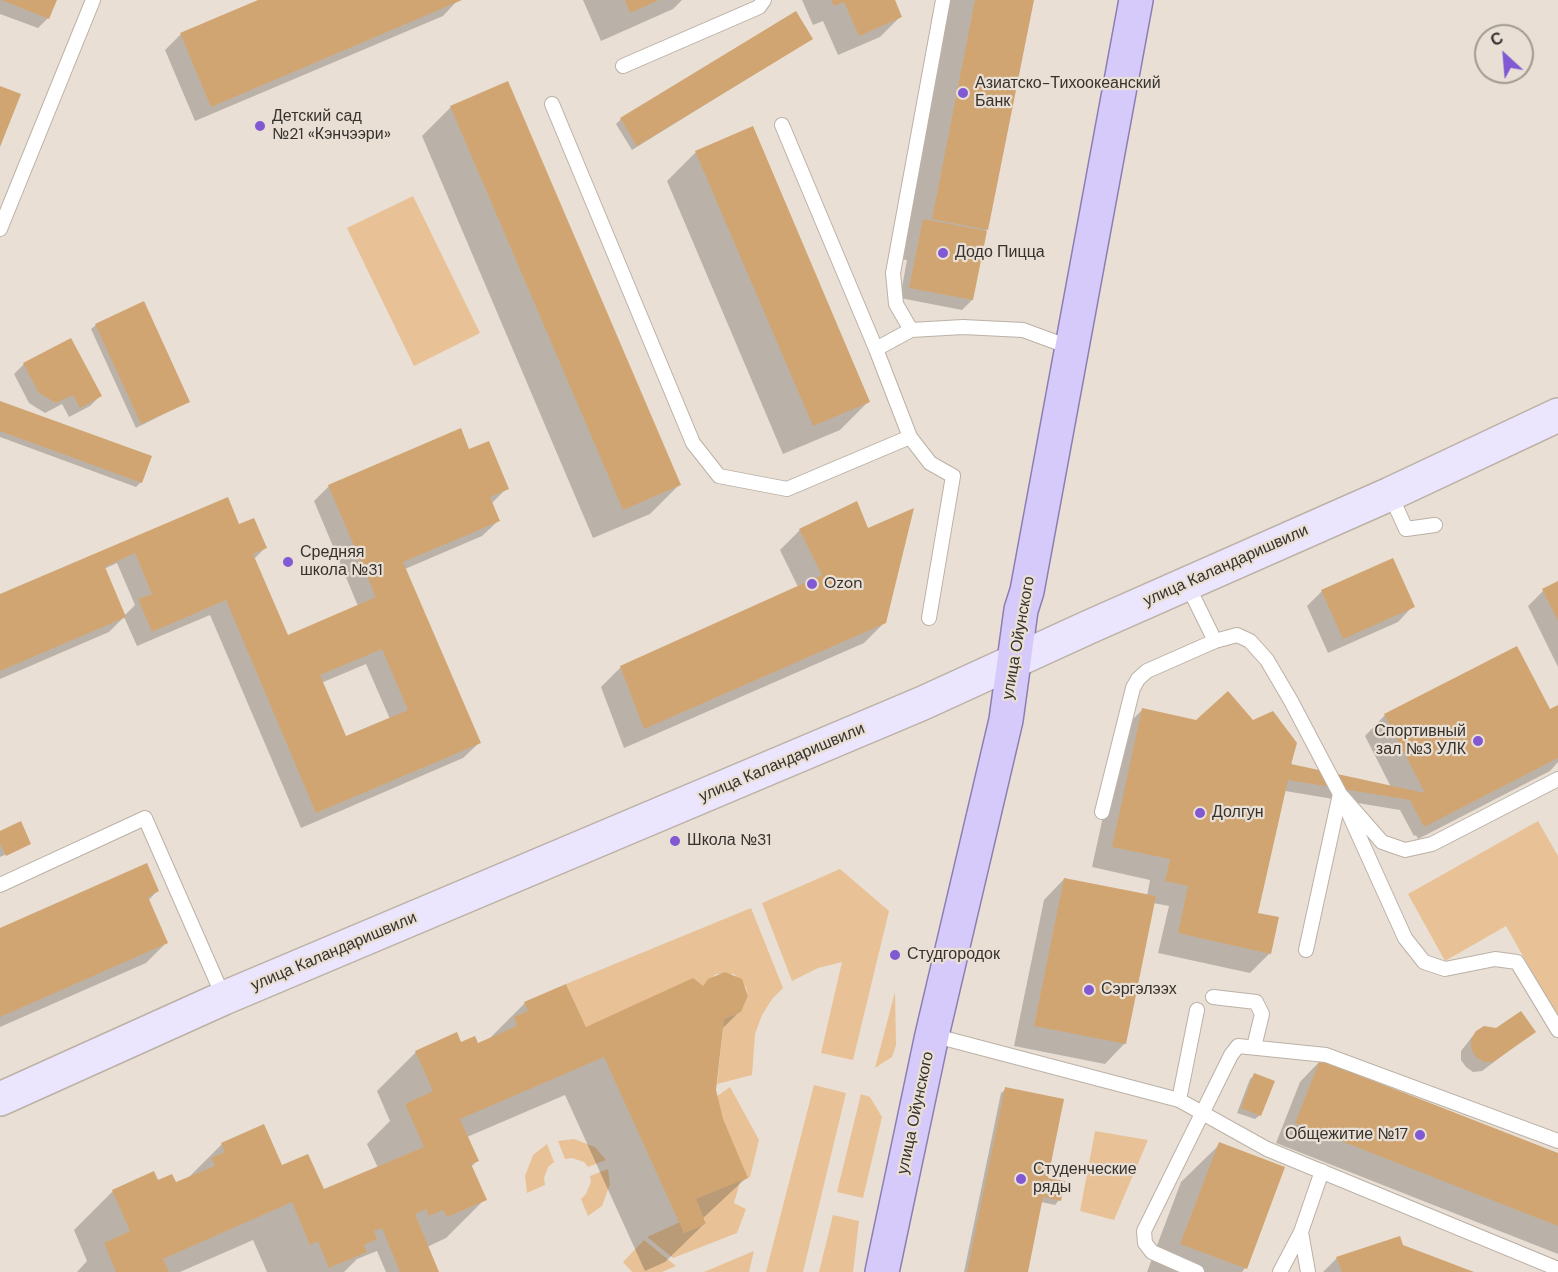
<!DOCTYPE html>
<meta charset="utf-8">
<style>
body{margin:0}
#map{position:relative;width:1558px;height:1272px;overflow:hidden;background:#e9dfd4;font-family:"DM Sans",sans-serif}
canvas{display:block}
.north{position:absolute;left:1474px;top:24px;width:60px;height:60px;box-sizing:border-box;background:#e9dfd4;border:2px solid #a19a91;border-radius:50%;rotate:334deg;font-size:16px;font-weight:700;line-height:24px;text-align:center;color:#36322d}
.north::after{content:'';display:block;margin:auto;width:21px;height:27px;background:#8059d3;clip-path:polygon(50% 0,100% 100%,50% 72%,0 100%)}
</style>
<div id="map">
<canvas width="1558" height="1272"></canvas>
<div class="north">С</div>
</div>
<script>
const context = document.querySelector('canvas').getContext('2d');
context.lineJoin = 'round';
function fillPath(path, color) { context.fillStyle = color; context.fill(path, 'evenodd'); }
const poly = rows => new Path2D(rows.map(r => 'M' + r).join(''));
function strokePath(path, color, width, dash) { context.strokeStyle = color; context.lineWidth = width; context.lineCap = dash ? 'butt' : 'round'; context.setLineDash(dash || []); context.stroke(path); }
function write(font, color, halo, rows, align = 'center') {
  context.font = font + ' "DM Sans",sans-serif'; context.lineWidth = 4.5; context.setLineDash([]); context.textBaseline = 'middle'; context.strokeStyle = halo; context.fillStyle = color; for (const [text, x, y, turn = 0] of rows) {
    context.save(); context.translate(x, y); context.rotate((+turn || 0) * Math.PI / 180); context.textAlign = isNaN(turn) ? turn : align; if (halo) context.strokeText(text, 0, 0); context.fillText(text, 0, 0); context.restore();
  }
}
fillPath(poly([
 [413,196,480,333,414,366,347,228],
 [1538,821,1558,856,1558,1018,1506,926,1445,961,1408,894],
 [840,869,889,911,853,1060,821,1053,842,962,818,968,792,981,762,903],
 [751,908,783,988,772,999,762,1015,755,1034,752,1075,717,1084,724,1019,741,1012,748,996,746,987,734,974,716,974,703,986,586,1027,566,984],
 [895,992,896,1045,892,1057,875,1068],
 [814,1085,846,1093,803,1272,766,1272],
 [730,1087,759,1140,750,1177,740,1182,734,1203,746,1209,737,1233,673,1258,647,1237,680,1222,684,1233,706,1224,696,1199,706,1104],
 [861,1094,870,1097,882,1117,863,1198,837,1192],
 [1095,1131,1148,1140,1114,1220,1080,1211],
 [574,1139,595,1147,606,1160,588,1167,584,1162,572,1158,565,1159,558,1141],
 [547,1144,554,1162,548,1167,544,1178,545,1185,527,1193,525,1176,533,1155],
 [608,1169,610,1184,602,1206,588,1216,581,1199,586,1194,591,1182,590,1176],
 [833,1215,859,1221,853,1272,819,1272],
 [644,1240,676,1266,662,1272,632,1272,623,1262],
 [754,1251,749,1272,704,1272]
]), '#e8c296');
fillPath(poly([
 [0,0,55,0,48,18,38,28,0,14],
 [261,0,458,0,443,16,195,121,165,50,180,35],
 [583,0,682,0,673,9,601,41],
 [802,0,893,0,901,16,880,37,838,55,823,21,813,25],
 [945,0,1032,0,972,300,962,310,900,298,907,260,894,258],
 [811,39,632,150,616,124,621,119],
 [451,107,679,485,650,514,593,538,422,136],
 [752,128,869,401,840,430,783,454,667,181,696,152],
 [96,325,188,402,136,428,91,329],
 [24,364,100,396,90,406,69,417,62,404,45,413,29,403,14,374],
 [0,403,141,482,136,487,0,437],
 [468,451,507,488,491,504,498,521,482,536,405,569,479,743,463,758,301,828,210,615,137,646,124,617,109,632,0,679,0,596,99,554,239,526,265,548,254,559,287,637,358,606,314,501,329,486],
 [117,563,135,605,124,616,104,569],
 [366,664,390,719,345,738,321,683],
 [800,530,885,622,864,643,624,748,601,687,621,667,798,587,780,550],
 [1558,583,1558,667,1528,606,1543,591],
 [1322,591,1413,606,1398,622,1328,653,1307,606],
 [1558,707,1558,762,1550,771,1418,839,1416,835,1414,836,1400,810,1285,791,1257,914,1270,953,1250,973,1158,953,1169,906,1153,903,1125,1043,1105,1064,1014,1046,1044,900,1064,879,1147,896,1150,880,1092,867,1122,730,1143,709,1197,721,1253,721,1296,744,1291,765,1391,787,1365,736,1385,715,1550,712],
 [0,832,29,844,0,857],
 [157,891,148,901,166,943,146,963,0,1027,0,929],
 [525,1003,585,1029,740,1011,722,1029,715,1090,721,1120,746,1178,702,1219,704,1224,665,1262,645,1271,565,1095,467,1137,477,1161,471,1167,485,1199,446,1238,427,1247,437,1272,386,1272,377,1251,357,1259,344,1272,267,1272,253,1240,180,1272,77,1272,87,1261,74,1230,113,1191,158,1182,175,1184,187,1179,222,1144,281,1167,323,1191,378,1168,367,1144,390,1121,377,1091,416,1052,460,1043,478,1045,488,1040],
 [1476,1032,1534,1032,1482,1071,1473,1072,1466,1067,1461,1060,1461,1051],
 [1320,1061,1558,1154,1558,1254,1276,1143,1300,1082],
 [1255,1075,1260,1115,1255,1119,1237,1113,1250,1079],
 [1006,1089,1046,1179,1059,1200,1055,1205,1041,1202,1027,1272,964,1272,1001,1093],
 [1220,1144,1283,1168,1245,1268,1242,1272,1147,1272,1181,1182],
 [1402,1246,1471,1272,1323,1272,1337,1258]
]), '#0003');
fillPath(poly([
 [1,0,57,0,49,19],
 [258,0,462,0,211,107,180,33],
 [625,0,659,0,630,13],
 [831,0,895,0,902,17,859,36,844,2,834,6],
 [975,0,1034,0,988,230,932,219],
 [796,11,813,39,637,146,620,118],
 [508,81,681,485,623,510,450,106],
 [0,86,21,94,0,147],
 [753,126,870,402,813,426,695,151],
 [923,219,987,231,973,300,909,288],
 [144,301,190,402,141,424,95,324],
 [71,338,102,396,80,408,73,395,56,403,39,393,23,363],
 [0,401,152,456,142,483,0,431],
 [461,428,469,449,489,441,509,489,490,497,500,521,403,562,481,743,316,813,226,600,152,632,138,599,152,594,135,553,105,567,126,617,0,671,0,594,228,497,239,524,254,518,267,548,253,554,288,635,376,597,328,485],
 [382,649,408,710,346,736,320,675],
 [857,501,868,528,914,508,886,623,644,729,620,666,822,575,799,529],
 [1393,558,1415,607,1343,639,1321,590],
 [1558,581,1558,621,1542,589],
 [1517,646,1550,709,1558,705,1558,758,1424,827,1410,800,1288,780,1258,913,1279,917,1271,954,1178,933,1188,886,1165,881,1170,859,1112,847,1142,708,1196,720,1228,691,1253,720,1273,711,1297,743,1291,764,1425,793,1384,714],
 [21,821,31,844,6,856,0,843,0,831],
 [147,863,159,891,148,897,168,943,0,1017,0,928],
 [1064,878,1156,896,1126,1044,1034,1026],
 [725,972,742,979,748,996,741,1012,724,1019,716,1090,723,1119,748,1178,696,1199,706,1224,684,1233,604,1057,460,1119,479,1161,471,1164,487,1200,447,1217,443,1210,429,1216,426,1209,415,1214,439,1272,400,1272,382,1228,374,1231,377,1239,364,1245,367,1252,329,1268,318,1241,310,1245,292,1202,163,1259,169,1272,116,1272,104,1243,130,1231,112,1190,154,1171,158,1180,172,1174,176,1182,215,1166,211,1158,225,1152,221,1143,264,1124,282,1165,308,1154,324,1189,424,1147,405,1104,433,1091,415,1051,457,1032,461,1042,475,1036,478,1043,517,1026,514,1017,528,1011,524,1002,566,984,586,1027,693,978,703,986,708,979],
 [1521,1011,1536,1032,1493,1062,1484,1062,1476,1057,1471,1049,1471,1039,1476,1031,1484,1026,1496,1028],
 [1320,1060,1558,1153,1558,1226,1295,1123],
 [1254,1073,1275,1081,1261,1116,1241,1108],
 [1005,1087,1064,1099,1048,1178,1065,1181,1061,1201,1043,1197,1028,1272,967,1272],
 [1219,1142,1285,1167,1247,1269,1180,1244],
 [1400,1236,1403,1245,1474,1272,1342,1272,1336,1257]
]), '#d0a571');
const lane = poly([
 [623,66,759,7,764,0],
 [552,104,693,443,719,476,787,489,910,437,876,349],
 [782,125,876,349,911,330,963,327,1023,330,1072,348],
 [0,229,93,0],
 [911,330,896,304,893,273,943,0],
 [910,437,930,463,953,476,929,618],
 [1390,494,1406,529,1435,525],
 [1187,584,1215,641],
 [1102,812,1133,688,1138,679,1147,671,1215,641,1237,635,1250,641,1267,660,1291,701,1340,794,1405,938,1424,962,1445,969,1495,959,1517,962,1558,1030],
 [0,885,145,818,224,998],
 [1306,950,1340,794,1382,842,1405,850,1432,844,1558,779],
 [1213,997,1256,1002,1262,1014,1254,1047],
 [932,1035,1179,1100,1267,1149,1558,1269],
 [1179,1100,1197,1010],
 [1197,1272,1152,1252,1145,1243,1144,1231,1231,1055,1238,1046,1326,1055,1558,1141],
 [1280,1272,1301,1232],
 [1308,1272,1301,1232,1322,1171]
]);
const secondary = poly([
 [0,1099,224,998,923,703,1089,627,1390,494,1558,415]
]);
const primary = poly([
 [882,1272,932,1035,1006,720,1021,610,1027,591,1136,0]
]);
strokePath(lane, '#bbb1a6', 16);
strokePath(secondary, '#bbb1a6', 36);
strokePath(primary, '#8c7eb2', 36);
strokePath(lane, '#fff', 14);
strokePath(secondary, '#ebe5fd', 33);
strokePath(primary, '#d6cafb', 33);
for (const [x, y, r, color] of [
 [963,93,6,"#8059d3"],
 [260,126,6,"#8059d3"],
 [943,253,6,"#8059d3"],
 [288,562,6,"#8059d3"],
 [812,584,6,"#8059d3"],
 [1478,741,6,"#8059d3"],
 [1200,813,6,"#8059d3"],
 [675,841,6,"#8059d3"],
 [895,955,6,"#8059d3"],
 [1089,990,6,"#8059d3"],
 [1420,1135,6,"#8059d3"],
 [1021,1179,6,"#8059d3"]
]) { const dot = new Path2D(); dot.arc(x, y, r, 0, 2 * Math.PI); context.fillStyle = color; context.fill(dot); strokePath(dot, '#e9dfd4', 2); }
write('16px', '#36322d', '#e9dfd4', [
 ["Азиатско-Тихоокеанский",975,84],
 ["Банк",975,102],
 ["Детский сад",272,117],
 ["№21 «Кэнчээри»",272,135],
 ["Додо Пицца",955,253],
 ["Средняя",300,553],
 ["школа №31",300,571],
 ["Ozon",824,584],
 ["Спортивный",1466,732,"right"],
 ["зал №3 УЛК",1466,750,"right"],
 ["Долгун",1212,813],
 ["Школа №31",687,841],
 ["Студгородок",907,955],
 ["Сэргэлээх",1101,990],
 ["Общежитие №17",1408,1135,"right"],
 ["Студенческие",1033,1170],
 ["ряды",1033,1188]
], 'left');
write('16px', '#36322d', '#e9dfd4', [
 ["улица Каландаришвили",1226,566,-24],
 ["улица Ойунского",1019,638,-80],
 ["улица Каландаришвили",782,763,-23],
 ["улица Каландаришвили",334,952,-23],
 ["улица Ойунского",916,1113,-78]
]);
</script>
